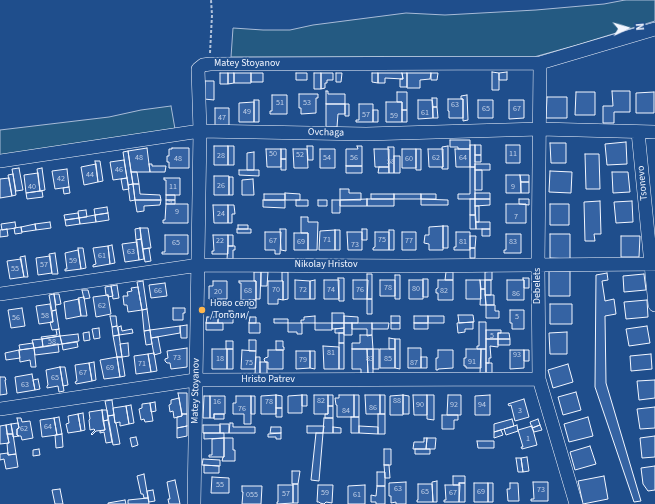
<!DOCTYPE html>
<meta charset="utf-8">
<style>
body{margin:0}
#map{position:relative;width:655px;height:504px;overflow:hidden;background:#1f4e8c;font-family:"Source Sans 3",sans-serif}
canvas{display:block}
.north{position:absolute;left:607px;top:8px;width:40px;height:40px;-webkit-text-stroke:3px #1f4e8c;paint-order:stroke;rotate:85deg;font-size:11px;font-weight:700;line-height:16px;text-align:center;color:#f2f6ff}
.north::after{content:'';display:block;margin:auto;width:14px;height:18px;background:#f2f6ff;clip-path:polygon(50% 0,100% 100%,50% 72%,0 100%)}
</style>
<div id="map">
<canvas width="655" height="504"></canvas>
<div class="north">N</div>
</div>
<script>
const context = document.querySelector('canvas').getContext('2d');
context.lineJoin = 'round';
function fillPath(path, color) { context.fillStyle = color; context.fill(path, 'evenodd'); }
const poly = rows => new Path2D(rows.map(r => 'M' + r).join(''));
function strokePath(path, color, width, dash) { context.strokeStyle = color; context.lineWidth = width; context.lineCap = dash ? 'butt' : 'round'; context.setLineDash(dash || []); context.stroke(path); }
function write(font, color, halo, rows, align = 'center') {
  context.font = font + ' "Source Sans 3",sans-serif'; context.lineWidth = 3; context.setLineDash([]); context.textBaseline = 'middle'; context.strokeStyle = halo; context.fillStyle = color; for (const [text, x, y, turn = 0] of rows) {
    context.save(); context.translate(x, y); context.rotate((+turn || 0) * Math.PI / 180); context.textAlign = isNaN(turn) ? turn : align; if (halo) context.strokeText(text, 0, 0); context.fillText(text, 0, 0); context.restore();
  }
}
const green = poly([
 [625,0,655,0,655,21,577,45,534,57,231,57,233,28,263,30,290,30,313,25,406,13,445,15,536,10,604,4,625,0],
 [171,106,175,129,0,157,0,130,109,117,141,110,171,106]
]);
fillPath(green, '#245a82');
strokePath(green, '#a8bbd7', 1);
const building = poly([
 [492,72,499,73,499,90,492,90,492,72],
 [507,72,507,80,499,80,499,73,507,72],
 [220,73,228,73,228,84,220,84,220,73],
 [228,73,234,73,234,83,228,84,228,73],
 [234,73,251,73,251,83,234,83,234,73],
 [251,73,263,73,263,82,251,82,251,73],
 [296,73,307,73,307,80,296,80,296,73],
 [314,73,321,73,321,89,314,89,314,73],
 [321,73,333,73,333,80,327,80,327,83,325,83,325,88,321,89,321,73],
 [336,73,342,73,341,82,336,82,336,73],
 [372,73,378,73,378,83,372,82,372,73],
 [378,73,402,73,403,79,385,78,385,83,378,83,378,73],
 [402,73,407,73,407,87,400,87,400,79,403,79,402,73],
 [407,73,431,73,430,79,420,80,420,88,407,88,407,73],
 [431,73,438,73,437,80,431,80,431,73],
 [205,81,214,81,214,100,204,99,205,81],
 [326,91,328,91,328,94,345,94,345,104,326,104,326,91],
 [612,91,630,91,630,112,614,112,614,123,603,123,603,106,613,106,612,91],
 [397,92,407,92,407,110,402,110,402,102,397,102,397,92],
 [576,92,595,92,595,115,575,115,576,92],
 [654,92,654,113,636,113,636,93,654,92],
 [299,94,318,94,318,98,316,98,316,113,301,114,301,108,299,108,299,94],
 [272,95,287,95,287,114,270,114,270,111,272,111,272,95],
 [467,95,468,120,463,121,463,99,461,99,461,96,467,95],
 [547,97,567,97,567,118,546,118,547,97],
 [432,98,437,98,437,107,433,107,432,98],
 [448,99,463,99,463,118,449,118,449,111,448,111,448,99],
 [254,100,259,100,259,122,254,122,254,100],
 [418,100,432,100,433,118,418,119,418,100],
 [478,100,493,100,493,118,478,118,478,100],
 [509,100,524,100,524,118,509,119,509,100],
 [254,102,254,122,239,122,239,103,254,102],
 [386,102,402,102,402,122,386,122,386,102],
 [326,104,345,104,345,114,338,114,337,127,326,127,326,104],
 [345,104,349,104,349,116,345,116,345,104],
 [359,104,373,104,373,122,356,122,356,120,359,120,359,104],
 [433,107,437,107,438,118,433,118,433,107],
 [215,108,229,108,229,127,215,128,215,108],
 [373,110,378,110,378,122,373,122,373,110],
 [402,110,407,110,407,122,402,122,402,110],
 [450,140,470,140,470,149,458,149,458,147,450,147,450,140],
 [626,142,627,164,607,165,605,144,626,142],
 [550,143,566,143,566,163,551,163,550,143],
 [470,145,475,145,475,167,470,167,470,145],
 [475,145,481,145,481,155,475,155,475,145],
 [506,145,520,145,520,163,506,163,506,145],
 [214,146,228,146,228,165,214,165,214,146],
 [228,146,234,146,234,165,228,165,228,146],
 [307,146,313,146,313,160,308,160,307,146],
 [357,146,362,146,362,166,346,166,346,149,358,149,357,146],
 [448,146,448,169,442,169,442,167,443,167,442,147,448,146],
 [388,147,394,147,394,173,389,173,388,147],
 [147,148,150,172,131,172,128,151,147,148],
 [172,148,189,148,189,168,169,168,169,162,167,162,167,156,169,156,169,149,172,149,172,148],
 [266,149,281,149,281,167,267,167,266,149],
 [281,149,286,149,286,159,281,159,281,149],
 [293,149,307,149,308,168,294,168,293,149],
 [320,149,335,149,335,168,320,168,320,149],
 [374,149,389,149,389,167,375,167,374,149],
 [402,149,416,149,416,168,402,168,402,149],
 [416,149,421,149,421,170,416,170,416,149],
 [428,149,443,149,443,167,429,167,428,149],
 [455,149,470,149,470,167,456,167,455,149],
 [128,151,133,184,128,185,123,152,128,151],
 [254,152,254,170,247,170,247,153,254,152],
 [585,154,599,154,600,189,586,189,585,154],
 [475,155,481,155,481,162,475,162,475,155],
 [394,156,400,156,400,173,394,173,394,156],
 [281,159,286,159,286,170,281,170,281,159],
 [124,160,127,178,113,180,110,162,124,160],
 [95,161,100,161,103,181,98,182,95,161],
 [96,164,98,182,84,185,81,167,96,164],
 [149,164,152,164,152,166,166,166,165,172,150,172,149,164],
 [475,164,490,164,490,170,475,170,475,164],
 [346,166,362,166,362,173,346,173,346,166],
 [379,167,389,167,389,173,378,173,379,167],
 [470,167,475,167,475,199,458,199,458,194,470,194,470,167],
 [19,168,23,190,16,191,12,169,19,168],
 [42,168,45,190,40,191,37,169,42,168],
 [67,169,69,187,55,189,52,171,67,169],
 [239,170,259,170,259,176,239,175,239,170],
 [475,170,482,170,482,190,475,190,475,170],
 [550,171,572,172,571,193,549,192,550,171],
 [131,172,137,172,139,184,133,184,131,172],
 [612,172,628,172,630,192,613,193,612,172],
 [38,173,40,191,26,193,24,175,38,173],
 [13,174,16,195,12,196,8,175,13,174],
 [506,175,520,175,521,193,506,193,506,175],
 [520,175,529,175,529,182,521,182,520,175],
 [214,176,229,176,229,195,214,195,214,176],
 [229,177,233,177,233,195,229,195,229,177],
 [9,178,12,196,0,198,0,179,9,178],
 [127,178,129,189,123,190,121,179,127,178],
 [164,178,180,178,180,195,166,195,166,180,164,180,164,178],
 [253,179,254,195,242,195,242,180,253,179],
 [521,182,529,182,529,193,521,193,521,182],
 [133,184,139,184,140,194,160,195,161,200,135,200,133,184],
 [133,184,135,200,130,201,128,185,133,184],
 [69,187,70,193,64,194,63,188,69,187],
 [340,189,349,189,349,193,361,193,361,200,340,200,340,189],
 [40,191,42,191,43,197,27,199,26,193,40,191],
 [285,193,300,194,300,200,285,200,285,193],
 [475,193,490,193,490,199,475,199,475,193],
 [264,194,285,194,285,200,264,200,264,194],
 [371,194,394,194,394,199,371,199,371,194],
 [394,194,421,194,421,199,394,199,394,194],
 [421,194,436,194,436,199,421,199,421,194],
 [166,195,175,195,175,200,166,200,166,195],
 [367,199,394,199,394,206,367,206,367,199],
 [367,199,367,206,340,206,340,200,367,199],
 [421,199,448,200,448,205,421,205,421,199],
 [470,199,475,199,475,215,470,215,470,199],
 [475,199,490,199,490,205,475,206,475,199],
 [519,199,529,199,529,205,519,204,519,199],
 [135,200,161,200,160,205,144,206,144,211,137,212,135,200],
 [166,200,175,200,175,204,166,204,166,200],
 [263,200,285,200,285,208,263,207,263,200],
 [296,200,308,200,308,206,296,206,296,200],
 [318,200,327,200,327,206,318,206,318,200],
 [332,200,340,200,340,213,332,213,332,200],
 [600,201,601,234,594,234,595,241,585,241,584,202,600,201],
 [632,201,633,222,616,223,614,202,632,201],
 [166,204,188,204,188,223,163,223,163,220,165,220,166,204],
 [506,204,526,204,526,223,506,223,506,204],
 [550,204,569,204,569,225,550,225,550,204],
 [213,205,228,205,228,223,214,223,213,205],
 [228,205,234,205,235,214,232,214,232,223,228,223,228,205],
 [475,206,479,206,479,222,476,222,475,206],
 [107,207,108,213,95,215,94,209,107,207],
 [86,210,87,217,79,218,78,211,86,210],
 [78,213,79,218,65,220,64,215,78,213],
 [108,213,109,220,96,222,95,215,108,213],
 [95,215,96,222,80,224,79,218,95,215],
 [470,215,475,215,476,229,470,229,470,215],
 [301,217,308,217,308,222,318,222,317,250,308,250,308,233,301,233,301,217],
 [79,218,80,224,66,226,65,220,79,218],
 [15,222,16,228,2,230,1,224,15,222],
 [50,222,51,228,36,230,35,224,50,222],
 [476,222,490,222,490,229,476,229,476,222],
 [35,224,36,230,22,232,21,227,35,224],
 [238,225,248,225,248,229,238,229,238,225],
 [443,226,448,226,448,248,443,248,443,226],
 [443,226,443,250,429,250,429,244,424,243,425,235,429,235,429,227,443,226],
 [21,227,22,233,15,234,14,228,21,227],
 [140,228,148,228,151,248,143,249,140,228],
 [140,228,141,239,136,240,135,229,140,228],
 [7,229,8,236,0,237,0,230,7,229],
 [237,229,251,229,251,233,237,233,237,229],
 [280,229,286,229,286,251,281,250,280,229],
 [362,229,367,229,367,240,362,240,362,229],
 [482,229,490,229,490,236,482,236,482,229],
 [335,230,340,230,340,250,335,250,335,230],
 [335,230,335,250,319,250,320,231,335,230],
 [389,230,394,230,394,250,389,250,389,230],
 [265,232,281,232,280,254,275,254,275,250,265,250,265,232],
 [347,232,362,232,362,250,348,250,347,232],
 [375,232,389,232,389,250,373,250,373,248,375,247,375,232],
 [402,232,416,232,416,250,402,250,402,232],
 [456,232,470,232,470,250,454,250,454,247,456,247,456,232],
 [294,233,308,233,308,250,294,250,294,233],
 [506,234,521,234,521,253,504,253,504,250,506,250,506,234],
 [550,234,570,234,570,259,550,258,550,234],
 [165,235,188,235,188,254,162,254,162,252,165,252,165,235],
 [213,235,228,235,228,254,212,254,212,251,214,251,213,235],
 [228,235,233,235,233,246,228,246,228,235],
 [470,236,476,236,475,248,470,248,470,236],
 [621,236,640,236,639,257,621,257,621,236],
 [141,239,144,259,139,260,136,240,141,239],
 [137,242,139,260,125,262,122,244,137,242],
 [112,245,115,263,110,264,108,246,112,245],
 [108,246,110,264,93,267,93,265,96,264,93,248,108,246],
 [228,246,235,246,235,250,233,250,233,259,227,259,228,246],
 [78,248,83,248,86,268,81,269,78,248],
 [149,248,151,261,145,262,143,249,149,248],
 [470,248,475,248,475,258,470,258,470,248],
 [78,250,81,269,65,271,65,269,67,269,65,253,78,250],
 [55,253,58,274,52,274,49,254,55,253],
 [25,256,28,277,24,277,20,257,25,256],
 [50,256,52,273,38,275,36,258,50,256],
 [21,259,24,277,10,279,7,261,21,259],
 [492,271,492,280,485,280,485,272,492,271],
 [549,271,570,271,570,296,549,296,549,271],
 [254,272,261,272,260,299,256,299,256,281,254,281,254,272],
 [261,272,268,272,267,286,261,286,261,272],
 [282,272,288,272,288,299,283,300,283,281,282,281,282,272],
 [446,272,453,272,453,280,445,280,446,272],
 [607,273,608,280,602,281,605,301,614,299,616,314,605,316,606,383,641,501,634,502,595,387,596,275,607,273],
 [367,274,372,274,372,299,367,299,367,274],
 [644,274,646,290,624,292,623,276,644,274],
 [395,275,400,275,400,299,395,299,395,275],
 [338,278,344,278,344,301,339,301,338,278],
 [523,278,529,278,529,288,524,288,524,280,523,280,523,278],
 [423,279,428,279,428,297,423,297,423,279],
 [295,280,310,281,310,299,295,299,295,280],
 [315,280,315,299,310,299,310,281,315,280],
 [324,280,339,280,339,299,324,299,324,280],
 [353,280,368,280,367,299,353,299,353,280],
 [380,280,395,280,395,296,380,296,380,280],
 [409,280,423,280,423,299,409,299,409,280],
 [438,280,453,280,453,300,438,300,438,293,436,293,436,289,438,288,438,280],
 [466,280,480,280,481,299,466,299,466,280],
 [480,280,485,280,485,289,481,289,480,280],
 [485,280,491,280,491,295,485,295,485,280],
 [507,280,524,280,524,300,507,300,507,280],
 [143,281,147,309,142,310,137,282,143,281],
 [213,281,227,281,227,299,209,299,209,286,213,286,213,281],
 [239,281,256,281,256,300,241,300,241,283,239,283,239,281],
 [268,281,283,281,283,300,278,299,278,304,268,304,268,281],
 [165,283,167,296,151,298,149,285,165,283],
 [117,285,119,298,113,299,111,286,117,285],
 [111,286,113,296,108,297,108,295,106,295,105,287,111,286],
 [138,287,142,310,128,312,127,305,124,305,123,296,128,296,127,292,132,291,131,288,138,287],
 [481,289,485,289,486,305,480,305,481,289],
 [82,290,88,290,90,298,84,299,82,290],
 [54,294,56,310,52,311,49,295,54,294],
 [54,294,59,294,61,304,56,305,54,294],
 [108,295,111,314,96,317,93,297,108,295],
 [485,295,494,295,494,305,486,305,485,295],
 [84,297,87,316,81,316,78,298,84,297],
 [79,299,81,316,66,319,64,302,79,299],
 [367,299,372,299,372,314,367,314,367,299],
 [249,300,256,300,256,308,249,308,249,300],
 [647,300,648,317,626,319,624,302,647,300],
 [50,304,53,322,39,324,36,306,50,304],
 [550,304,572,304,572,324,550,324,550,304],
 [486,305,495,305,495,311,499,311,499,318,486,318,486,305],
 [22,308,25,326,11,328,8,310,22,308],
 [173,308,185,308,185,313,183,313,183,320,173,320,173,308],
 [147,309,150,330,144,331,142,310,147,309],
 [56,310,59,329,52,330,50,322,53,322,52,311,56,310],
 [510,310,524,310,524,329,512,329,512,323,510,323,510,310],
 [229,311,233,311,233,323,218,323,218,317,224,316,224,318,229,318,229,311],
 [332,313,344,313,344,323,332,323,332,313],
 [458,315,473,315,474,322,459,323,458,315],
 [110,316,116,316,117,326,112,327,110,316],
 [315,316,315,323,301,323,301,320,304,320,304,317,315,316],
 [344,316,358,317,358,323,344,323,344,316],
 [391,316,400,316,400,323,391,323,391,316],
 [414,316,428,316,428,323,414,323,414,316],
 [428,316,444,316,444,323,428,323,428,316],
 [207,317,218,317,218,323,206,323,207,317],
 [250,317,256,317,256,323,249,323,250,317],
 [274,319,288,319,288,323,274,323,274,319],
 [473,322,473,329,465,329,465,332,458,333,457,323,473,322],
 [479,322,486,322,486,349,477,349,477,346,479,346,479,322],
 [206,323,223,323,223,330,206,330,206,323],
 [249,323,260,323,260,333,249,333,249,323],
 [288,323,302,323,302,334,297,334,297,332,288,332,288,323],
 [315,323,332,323,332,330,315,330,315,323],
 [332,323,344,323,344,328,332,329,332,323],
 [344,323,352,323,352,335,344,335,344,323],
 [352,323,372,323,372,335,367,336,367,329,352,329,352,323],
 [372,323,389,323,388,329,372,329,372,323],
 [391,323,400,323,400,329,391,329,391,323],
 [414,323,428,323,428,329,414,329,414,323],
 [187,325,187,338,181,338,180,326,187,325],
 [117,326,119,335,113,336,112,327,117,326],
 [121,326,122,331,132,329,133,333,119,335,118,327,121,326],
 [180,326,180,333,151,338,150,330,180,326],
 [647,326,650,343,629,346,626,329,647,326],
 [99,328,100,338,94,339,92,329,99,328],
 [344,328,344,333,335,333,335,329,344,328],
 [59,329,60,336,42,339,41,337,57,335,56,330,59,329],
 [150,330,152,344,146,345,144,331,150,330],
 [486,330,501,330,501,333,498,333,498,339,486,339,486,330],
 [89,332,90,340,84,341,83,333,89,332],
 [567,332,567,354,550,354,549,333,567,332],
 [339,333,344,333,344,343,339,343,339,333],
 [498,333,509,333,510,339,498,339,498,333],
 [78,334,79,341,62,344,60,336,78,334],
 [119,335,122,357,117,357,113,336,119,335],
 [360,335,372,335,373,349,352,349,352,343,360,343,360,335],
 [60,336,62,344,43,347,42,339,60,336],
 [158,337,161,353,154,355,151,338,158,337],
 [389,338,395,339,395,349,389,349,389,338],
 [42,339,43,347,34,348,32,340,42,339],
 [395,339,400,339,400,369,395,368,395,339],
 [486,339,498,339,498,347,490,346,491,358,489,358,489,363,486,363,486,339],
 [498,339,510,339,510,345,498,345,498,339],
 [249,340,256,340,256,351,249,351,249,340],
 [226,341,233,341,233,349,226,349,226,341],
 [276,341,283,341,283,347,284,347,284,350,276,350,276,341],
 [77,342,78,347,63,350,62,344,77,342],
 [33,343,34,348,20,350,19,345,33,343],
 [128,343,129,356,122,357,120,344,128,343],
 [339,343,344,343,344,369,339,369,339,343],
 [58,344,59,352,35,355,34,348,58,344],
 [323,346,339,347,339,369,324,369,323,346],
 [34,348,36,367,31,367,30,360,20,362,19,350,34,348],
 [187,348,187,367,171,369,170,363,167,363,165,361,165,359,168,358,167,351,187,348],
 [408,348,421,348,421,368,408,368,408,348],
 [212,349,227,349,227,369,212,369,212,349],
 [227,349,233,349,233,369,227,369,227,349],
 [352,349,367,349,368,374,361,374,361,369,352,369,352,349],
 [367,349,373,349,373,374,368,374,367,349],
 [373,349,379,349,379,369,373,369,373,349],
 [380,349,395,349,395,368,380,368,380,349],
 [466,349,481,349,481,368,466,368,466,366,464,366,464,358,466,358,466,349],
 [481,349,486,349,486,373,480,373,481,349],
 [19,350,20,358,6,360,5,353,19,350],
 [242,350,256,351,255,369,241,369,242,350],
 [268,350,283,350,283,369,268,369,268,362,265,362,264,359,265,358,268,357,268,350],
 [438,350,453,350,453,368,438,369,438,370,436,370,436,358,438,358,438,350],
 [510,350,524,350,524,368,510,369,510,350],
 [524,350,529,350,529,361,524,361,524,350],
 [296,351,310,351,310,368,296,369,296,351],
 [310,351,315,351,315,369,310,368,310,351],
 [154,353,157,371,151,372,148,354,154,353],
 [148,354,151,372,136,374,134,356,148,354],
 [651,354,652,369,631,371,630,356,651,354],
 [117,357,120,377,104,379,100,360,117,357],
 [117,357,122,357,125,376,120,377,117,357],
 [256,357,260,357,260,374,255,374,256,357],
 [421,357,427,357,427,368,421,368,421,357],
 [94,362,96,380,92,381,89,363,94,362],
 [260,362,267,362,267,374,260,374,260,362],
 [89,363,92,381,76,384,75,382,77,381,75,365,89,363],
 [486,363,492,363,492,373,486,373,486,363],
 [568,364,573,382,553,388,548,370,568,364],
 [60,367,64,391,59,392,58,386,47,388,47,386,48,385,46,370,60,367],
 [60,367,65,367,68,385,63,386,60,367],
 [32,374,35,390,17,393,15,377,32,374],
 [0,377,5,377,6,380,5,380,7,394,0,395,0,377],
 [38,379,40,389,35,390,33,380,38,379],
 [655,380,655,398,639,400,637,381,655,380],
 [576,392,581,410,563,415,558,397,576,392],
 [178,393,187,393,187,414,182,414,178,393],
 [276,395,282,396,282,408,276,408,276,395],
 [276,395,276,414,261,414,261,396,276,395],
 [302,395,302,413,288,413,288,396,302,395],
 [302,395,307,395,307,406,302,406,302,395],
 [314,395,328,395,328,414,314,414,314,395],
 [328,395,333,395,333,406,328,406,328,395],
 [339,395,354,395,354,417,337,417,337,405,336,405,335,398,339,398,339,395],
 [354,395,359,395,359,417,354,417,354,395],
 [365,395,380,395,380,414,366,414,365,395],
 [380,395,385,395,385,414,380,414,380,395],
 [403,395,409,396,409,414,403,414,403,395],
 [403,395,403,415,390,415,390,396,403,395],
 [413,395,427,395,427,415,414,415,413,395],
 [427,395,434,395,434,420,427,419,427,395],
 [448,395,461,395,461,415,447,415,448,395],
 [490,395,490,415,475,415,475,396,490,395],
 [204,396,210,396,210,418,203,418,204,396],
 [210,396,225,396,225,414,214,414,214,418,210,418,210,396],
 [236,396,251,396,251,424,244,424,244,414,233,414,233,403,236,403,236,396],
 [251,396,255,396,255,414,251,414,251,396],
 [179,398,182,416,174,418,173,411,170,412,169,405,171,404,171,400,179,398],
 [524,399,529,417,515,421,511,405,509,406,508,404,524,399],
 [112,400,114,415,108,416,105,401,112,400],
 [155,402,156,411,151,412,150,403,155,402],
 [150,403,153,421,145,422,144,419,141,420,139,409,142,408,142,404,150,403],
 [131,405,134,423,129,424,126,406,131,405],
 [126,406,129,424,120,426,120,422,115,423,113,408,126,406],
 [328,406,333,406,333,418,325,418,325,414,328,414,328,406],
 [655,407,655,428,640,429,637,409,655,407],
 [276,408,282,408,282,417,276,417,276,408],
 [102,410,107,410,108,420,103,421,102,410],
 [102,410,105,430,96,431,92,435,91,434,95,430,94,429,90,430,89,420,90,419,89,412,102,410],
 [83,413,85,430,81,431,78,414,83,413],
 [78,414,81,431,68,433,66,424,69,423,68,416,78,414],
 [182,414,187,414,187,426,177,428,177,417,182,416,182,414],
 [214,414,224,414,224,419,214,419,214,414],
 [378,414,385,414,385,434,378,434,378,414],
 [114,415,115,423,116,423,120,444,113,445,108,416,114,415],
 [442,415,458,415,458,420,454,420,454,429,442,429,442,415],
 [59,417,62,434,57,435,54,418,59,417],
 [351,417,359,417,359,433,351,433,351,417],
 [588,417,593,436,569,442,564,424,588,417],
 [17,418,21,418,22,422,30,421,33,438,22,440,21,436,19,436,17,435,17,429,19,428,17,418],
 [54,418,57,435,42,437,40,420,54,418],
 [324,418,333,418,333,433,323,433,324,418],
 [512,419,514,426,494,432,494,424,512,419],
 [538,419,540,425,532,428,530,422,538,419],
 [108,420,112,442,106,443,104,432,100,433,100,431,105,430,103,421,108,420],
 [18,423,19,428,17,429,17,435,19,436,13,437,11,424,18,423],
 [230,423,233,423,233,427,255,427,255,433,229,433,230,423],
 [11,424,13,434,7,434,6,425,11,424],
 [220,424,229,424,229,433,220,433,220,424],
 [6,425,9,443,0,444,0,426,6,425],
 [203,425,220,425,220,433,203,433,203,425],
 [517,425,518,431,506,435,504,429,517,425],
 [540,425,542,430,534,432,532,428,540,425],
 [187,426,187,436,177,438,177,428,187,426],
 [307,426,324,426,323,433,307,433,307,426],
 [359,426,378,427,378,434,359,433,359,426],
 [532,426,537,445,522,449,521,447,523,447,518,430,532,426],
 [271,427,281,427,281,433,270,433,271,427],
 [333,427,341,428,341,433,333,433,333,427],
 [501,430,503,435,494,438,494,432,501,430],
 [204,433,224,433,224,438,204,439,204,433],
 [281,433,281,439,276,439,276,437,268,437,268,434,281,433],
 [316,433,323,433,319,481,311,480,316,433],
 [7,434,13,434,16,454,8,455,7,443,9,443,7,434],
 [62,434,63,447,56,448,55,435,62,434],
 [655,436,655,457,642,458,640,438,655,436],
 [136,437,138,445,132,447,130,438,136,437],
 [224,438,233,438,233,450,235,450,235,461,222,461,223,457,224,457,224,438],
 [224,438,224,457,209,457,209,455,212,455,212,439,224,438],
 [424,438,427,438,426,449,413,449,414,442,424,442,424,438],
 [427,438,436,438,435,449,426,449,427,438],
 [477,441,494,441,494,448,478,448,477,441],
 [590,446,596,464,575,470,570,452,590,446],
 [39,449,40,455,33,456,33,450,39,449],
 [384,449,391,449,391,465,384,465,384,449],
 [415,449,430,449,430,454,415,454,415,449],
 [8,453,8,455,16,454,18,467,6,469,4,459,0,460,0,454,8,453],
 [527,457,529,471,523,472,521,458,527,457],
 [516,458,521,458,523,472,518,472,516,458],
 [203,459,220,460,220,466,202,465,203,459],
 [204,465,219,466,219,473,204,473,204,465],
 [384,465,389,465,390,478,385,478,384,465],
 [655,466,655,490,648,491,643,484,641,468,655,466],
 [292,471,300,471,298,484,292,484,292,471],
 [377,472,385,472,385,486,377,486,377,472],
 [144,474,148,498,144,498,143,494,141,494,137,476,144,474],
 [453,476,465,476,465,483,459,483,460,485,453,485,453,476],
 [604,476,608,499,583,504,578,481,604,476],
 [212,477,229,478,229,493,211,493,212,477],
 [175,480,180,504,169,504,168,499,170,499,167,482,175,480],
 [437,481,437,502,433,502,432,482,437,481],
 [406,482,406,504,396,504,396,502,391,503,391,496,389,496,389,483,406,482],
 [533,482,548,482,548,501,531,501,531,499,534,499,533,482],
 [459,483,465,483,465,502,459,502,459,483],
 [474,483,488,483,488,502,474,502,474,483],
 [488,483,493,483,493,502,488,502,488,483],
 [510,483,518,483,519,501,508,501,507,489,510,489,510,483],
 [293,484,298,484,298,503,293,503,293,484],
 [418,484,432,484,433,502,417,502,417,500,418,500,418,484],
 [278,485,293,485,293,503,277,504,277,502,278,502,278,485],
 [318,485,333,485,332,503,326,502,324,504,320,503,319,502,317,502,318,485],
 [365,485,365,504,348,504,348,486,365,485],
 [445,485,460,485,459,502,444,502,444,500,446,500,445,485],
 [242,486,262,486,261,504,242,504,243,492,242,492,242,486],
 [377,486,385,486,385,504,376,504,376,502,371,502,371,495,376,496,377,486],
 [60,489,63,504,55,504,52,490,60,489],
 [153,490,155,501,149,502,147,491,153,490],
 [148,498,149,504,128,504,128,500,148,498],
 [125,500,126,504,108,504,108,503,125,500]
]);
fillPath(building, '#3563a3');
strokePath(building, '#f2f6ff', 1);
const minor = poly([
 [540,63,538,265,539,379,576,504],
 [638,132,655,305],
 [0,161,200,131,366,134,540,129,655,132],
 [0,294,199,265,406,266,655,264],
 [0,409,195,380,539,379],
 [194,504,200,131,198,69,203,65,210,64,540,63,655,29]
]);
strokePath(minor, '#f2f6ff', 14);
strokePath(poly([
 [210,53,212,15,211,0]
]), '#b3c4dc', 2, [3, 2]);
strokePath(minor, '#1f4e8c', 13);
for (const [x, y, r, color] of [
 [202,310,4,"#ffb74d"]
]) { const dot = new Path2D(); dot.arc(x, y, r, 0, 2 * Math.PI); context.fillStyle = color; context.fill(dot); strokePath(dot, '#1f4e8c', 1.5); }
write('8px', '#c3d1e8', null, [
 ["51",280,103],
 ["53",307,103],
 ["63",455,105],
 ["65",486,109],
 ["67",517,109],
 ["49",247,112],
 ["61",425,113],
 ["57",366,115],
 ["59",394,116],
 ["47",222,118],
 ["50",273,154],
 ["11",513,154],
 ["52",300,155],
 ["28",221,156],
 ["48",139,158],
 ["54",327,158],
 ["56",354,158],
 ["62",436,158],
 ["64",463,158],
 ["48",178,159],
 ["60",409,159],
 ["58",391,162],
 ["46",119,170],
 ["44",90,175],
 ["42",61,179],
 ["26",221,186],
 ["40",32,187],
 ["11",173,187],
 ["9",513,187],
 ["9",170,202],
 ["9",177,212],
 ["24",221,214],
 ["7",516,217],
 ["71",327,240],
 ["75",382,240],
 ["22",220,241],
 ["67",273,241],
 ["77",409,241],
 ["69",301,242],
 ["81",463,242],
 ["83",513,242],
 ["65",176,243],
 ["73",355,245],
 ["63",131,252],
 ["61",102,256],
 ["59",73,261],
 ["57",44,265],
 ["55",15,269],
 ["78",388,288],
 ["80",416,289],
 ["70",276,290],
 ["72",303,290],
 ["74",331,290],
 ["76",360,290],
 ["66",158,291],
 ["68",248,291],
 ["82",444,291],
 ["20",218,292],
 ["86",516,294],
 ["62",102,306],
 ["58",45,316],
 ["5",517,317],
 ["56",16,318],
 ["5",492,336],
 ["58",52,342],
 ["81",331,353],
 ["93",517,355],
 ["73",177,358],
 ["18",220,359],
 ["83",370,359],
 ["85",388,359],
 ["79",303,360],
 ["91",472,362],
 ["75",249,363],
 ["87",414,363],
 ["71",142,364],
 ["69",110,368],
 ["67",83,373],
 ["65",55,378],
 ["63",25,385],
 ["82",321,401],
 ["88",397,401],
 ["16",217,402],
 ["78",269,402],
 ["90",420,405],
 ["92",454,405],
 ["94",482,405],
 ["86",373,408],
 ["76",242,409],
 ["84",346,411],
 ["3",520,411],
 ["64",48,427],
 ["62",24,429],
 ["1",528,439],
 ["55",220,485],
 ["63",398,489],
 ["73",541,490],
 ["65",425,492],
 ["69",481,492],
 ["59",325,493],
 ["67",453,493],
 ["57",286,494],
 ["055",252,495],
 ["61",357,495]
]);
write('10px', '#f2f6ff', '#1f4e8c', [
 ["Matey Stoyanov",247,64],
 ["Ovchaga",326,133,1],
 ["Tsonevo",643,183,-96],
 ["Nikolay Hristov",326,265],
 ["Debelets",538,286,-90],
 ["Hristo Patrev",268,380],
 ["Matey Stoyanov",196,391,-89]
]);
write('10px', '#f2f6ff', '#1f4e8c', [
 ["Ново село",210,304],
 ["/Тополи/",210,316]
], 'left');
</script>
